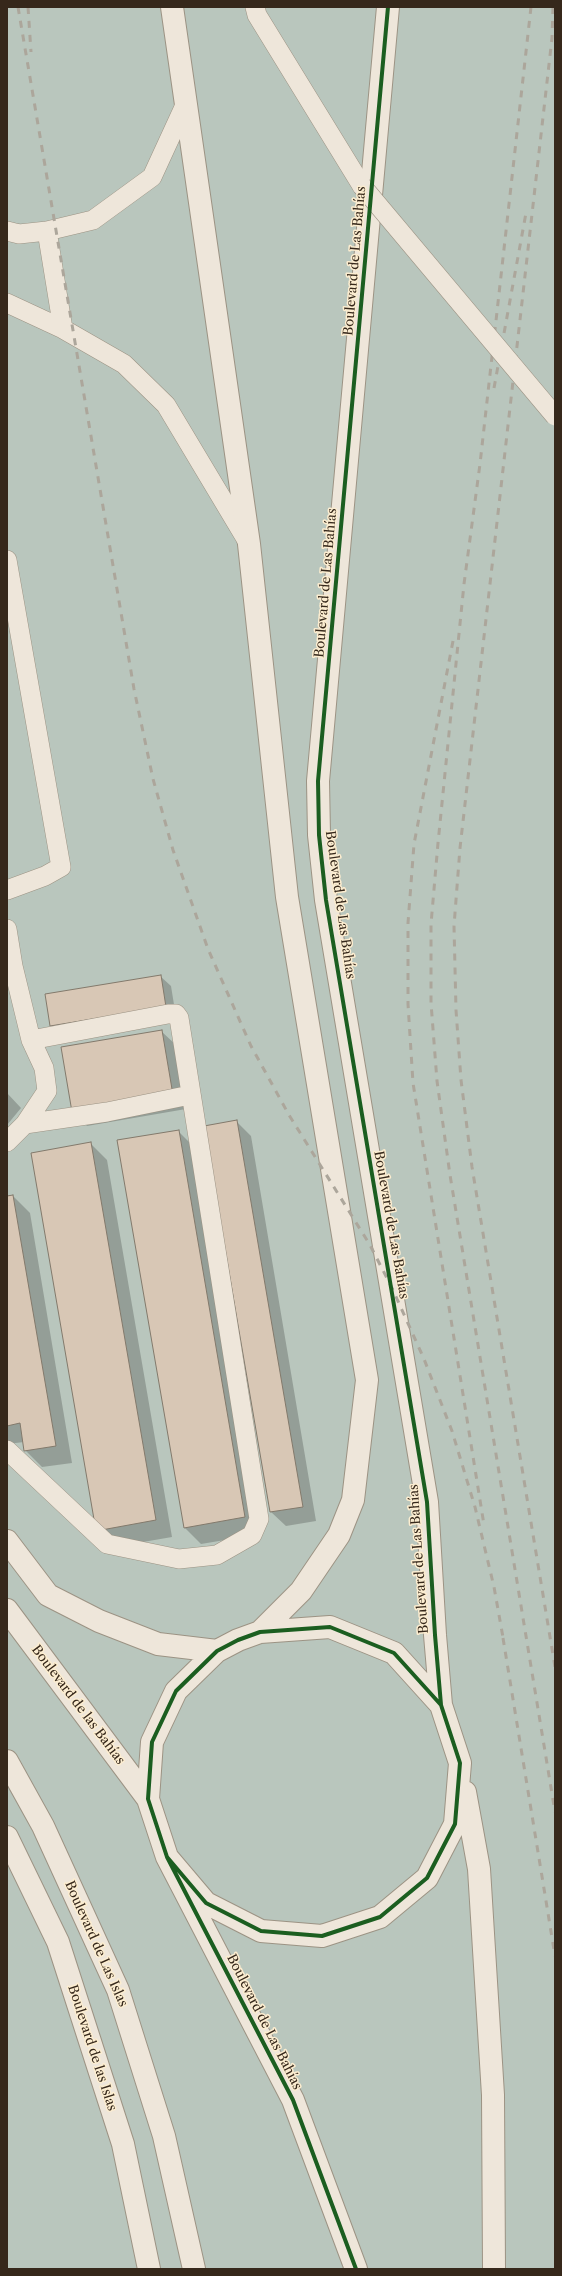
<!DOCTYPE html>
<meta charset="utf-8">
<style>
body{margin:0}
#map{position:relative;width:562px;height:2276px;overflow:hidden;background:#ecdec5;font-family:"Libre Caslon Text",serif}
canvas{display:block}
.frame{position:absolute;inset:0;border:8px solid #36281b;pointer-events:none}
</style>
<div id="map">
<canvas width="562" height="2276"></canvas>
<div class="frame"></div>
</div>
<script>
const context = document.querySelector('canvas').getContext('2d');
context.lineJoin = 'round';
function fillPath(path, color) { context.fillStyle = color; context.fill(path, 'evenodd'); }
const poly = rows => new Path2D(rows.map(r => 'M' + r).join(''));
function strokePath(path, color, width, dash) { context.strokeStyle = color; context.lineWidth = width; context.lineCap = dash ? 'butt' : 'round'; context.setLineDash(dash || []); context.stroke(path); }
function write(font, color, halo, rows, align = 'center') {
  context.font = font + ' "Libre Caslon Text",serif'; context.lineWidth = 3; context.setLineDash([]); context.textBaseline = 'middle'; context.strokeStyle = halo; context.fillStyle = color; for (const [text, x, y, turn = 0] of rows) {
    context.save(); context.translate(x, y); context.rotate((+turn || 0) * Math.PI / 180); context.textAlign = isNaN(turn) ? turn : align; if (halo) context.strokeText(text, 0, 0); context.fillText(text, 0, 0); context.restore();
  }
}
fillPath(poly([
 [7,7,555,7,555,2269,7,2269]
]), '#b9c6bd');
fillPath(poly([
 [160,976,171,986,176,1017,62,1036,51,1026],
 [161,1031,176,1045,186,1109,87,1126,73,1111],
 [7,1093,21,1108,7,1125],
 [236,1121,251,1136,316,1521,286,1526,271,1512,205,1127],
 [178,1131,195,1148,261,1534,201,1544,184,1527],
 [90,1143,107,1160,172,1537,114,1547,97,1530],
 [13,1196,30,1213,72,1463,42,1467,25,1450,24,1442,7,1444,7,1197]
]), '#0003');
const building = poly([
 [161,975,166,1007,50,1026,45,994,161,975],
 [162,1030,173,1095,72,1112,61,1047,162,1030],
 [237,1120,303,1507,270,1512,204,1126,237,1120],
 [179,1130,245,1517,184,1528,117,1140,179,1130],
 [91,1142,156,1520,96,1531,31,1153,91,1142],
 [13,1195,56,1446,24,1451,20,1423,7,1426,7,1196,13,1195]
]);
fillPath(building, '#d8c7b5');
strokePath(building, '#837a6c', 1);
const service = poly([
 [255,7,257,15,362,186],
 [7,231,19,234,47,231,93,220,152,177,186,103],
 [47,231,63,329],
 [7,303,63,329,124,364,166,405,248,542],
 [7,560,61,867,45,876,7,890],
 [7,929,13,966,31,1040,44,1068,47,1091,25,1124,7,1142],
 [25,1124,107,1112,190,1095],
 [7,1450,107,1544,179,1559,217,1555,252,1535,259,1519,179,1018,176,1014,168,1014,31,1040]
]);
const minor = poly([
 [172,7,249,544,287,897,367,1380,353,1500,339,1535,301,1591,260,1632],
 [388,7,318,781,319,835,326,900,427,1502,435,1635,441,1705],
 [7,1541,48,1595,99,1621,158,1644,217,1651],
 [7,1610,148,1799],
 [7,1761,43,1826,118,1990,164,2136,194,2269],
 [465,1792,479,1869,493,2095,494,2269],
 [7,1837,58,1942,123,2144,149,2269],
 [167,1857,206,1903,261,1931,322,1936,380,1917,427,1878,455,1824,460,1763,441,1705,394,1653,330,1627,260,1632,238,1640,217,1651,176,1691,152,1742,148,1799,167,1857,293,2100,356,2269]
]);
strokePath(service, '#9c9384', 20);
strokePath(minor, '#9c9384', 24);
strokePath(service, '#eee6da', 19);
strokePath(minor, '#eee6da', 22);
strokePath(poly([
 [18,7,134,689,153,779,173,850,208,949,251,1046,289,1115,370,1245,393,1290,424,1359,452,1431,475,1507,494,1587,504,1643],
 [28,7,31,52],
 [531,7,480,464,464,584,438,843,431,924,431,1003,437,1081,450,1175,555,1812],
 [553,7,552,38,460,848,454,926,456,1010,461,1080,472,1167,555,1667],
 [494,388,526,213],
 [453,641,414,844,408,923,408,1004,413,1083,484,1525],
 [503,1638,555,1956]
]), '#aca69b', 3, [7, 7]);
const serviceBridge = poly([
 [362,186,555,416]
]);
strokePath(serviceBridge, '#9c9384', 20, []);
strokePath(serviceBridge, '#eee6da', 19);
strokePath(poly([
 [388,7,318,781,319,835,326,900,427,1502,435,1635,441,1705],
 [167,1857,206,1903,261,1931,322,1936,380,1917,427,1878,455,1824,460,1763,441,1705,394,1653,330,1627,260,1632,238,1640,217,1651,176,1691,152,1742,148,1799,167,1857,293,2100,356,2269]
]), '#1b5e20', 4);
write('13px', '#36281b', '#fcedd0', [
 ["Boulevard de Las Bahías",355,261,-85],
 ["Boulevard de Las Bahías",326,583,-85],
 ["Boulevard de Las Bahías",340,905,82],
 ["Boulevard de Las Bahías",391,1225,80],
 ["Boulevard de Las Bahías",419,1559,-94],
 ["Boulevard de las Bahías",78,1705,53],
 ["Boulevard de Las Islas",96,1944,66],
 ["Boulevard de Las Bahías",264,2022,63],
 ["Boulevard de las Islas",92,2048,72]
]);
</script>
